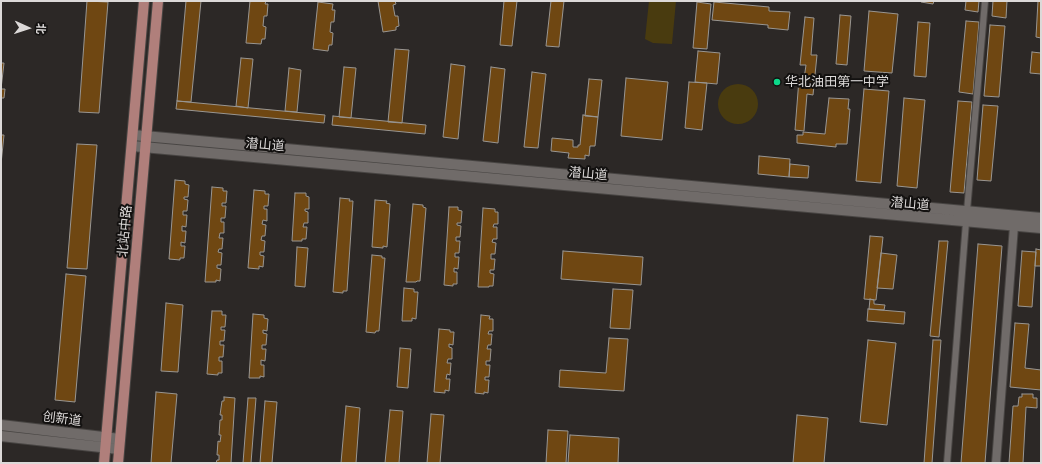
<!DOCTYPE html>
<meta charset="utf-8">
<style>
body{margin:0}
#map{position:relative;width:1042px;height:464px;overflow:hidden;background:#2c2826;font-family:Raleway,"Noto Sans SC",sans-serif}
canvas{display:block}
.frame{position:absolute;inset:0;border:2px solid #dcd9d8;pointer-events:none}
.north{position:absolute;left:8px;top:8px;width:40px;height:40px;-webkit-text-stroke:3px #131110;paint-order:stroke;rotate:93deg;font-size:11px;font-weight:700;line-height:16px;text-align:center;color:#dcd9d8}
.north::after{content:'';display:block;margin:auto;width:14px;height:18px;background:#dcd9d8;clip-path:polygon(50% 0,100% 100%,50% 72%,0 100%)}
</style>
<div id="map">
<canvas width="1042" height="464"></canvas>
<div class="frame"></div>
<div class="north">北</div>
</div>
<script>
const context = document.querySelector('canvas').getContext('2d');
context.lineJoin = 'round';
function fillPath(path, color) { context.fillStyle = color; context.fill(path, 'evenodd'); }
const poly = rows => new Path2D(rows.map(r => 'M' + r).join(''));
function strokePath(path, color, width, dash) { context.strokeStyle = color; context.lineWidth = width; context.lineCap = dash ? 'butt' : 'round'; context.setLineDash(dash || []); context.stroke(path); }
function write(font, color, halo, rows, align = 'center') {
  context.font = font + ' Raleway,"Noto Sans SC",sans-serif'; context.lineWidth = 4; context.setLineDash([]); context.textBaseline = 'middle'; context.strokeStyle = halo; context.fillStyle = color; for (const [text, x, y, turn = 0] of rows) {
    context.save(); context.translate(x, y); context.rotate((+turn || 0) * Math.PI / 180); context.textAlign = isNaN(turn) ? turn : align; if (halo) context.strokeText(text, 0, 0); context.fillText(text, 0, 0); context.restore();
  }
}
fillPath(poly([
 [649,1,676,1,672,44,653,43,645,39],
 '718 104a20 20 0 1 1 40 0a20 20 0 1 1-40 0Z'
]), '#493b0f');
const building = poly([
 [87,1,108,2,99,113,79,112,87,1],
 [186,1,201,1,191,102,177,101,186,1],
 [250,1,266,1,265,4,268,4,267,16,264,16,263,26,266,27,265,39,262,39,261,44,246,43,250,1],
 [378,1,395,1,396,4,393,5,395,16,398,16,399,26,396,27,396,30,383,32,378,1],
 [504,1,517,1,512,46,500,45,504,1],
 [551,1,564,1,559,47,546,46,551,1],
 [921,1,934,1,933,4,921,2,921,1],
 [966,1,979,1,978,12,965,10,966,1],
 [993,1,1007,1,1006,18,992,16,993,1],
 [1038,1,1041,1,1041,38,1036,37,1038,1],
 [318,2,333,4,332,10,335,10,334,22,331,22,330,32,333,33,332,45,329,45,328,51,313,49,318,2],
 [697,2,711,4,707,49,693,48,697,2],
 [714,2,769,7,769,11,790,12,788,30,768,28,768,25,712,20,714,2],
 [869,11,898,14,892,73,864,71,869,11],
 [840,15,851,16,847,65,836,64,840,15],
 [805,17,814,18,811,55,817,55,813,95,807,94,804,131,795,130,799,79,804,79,806,65,800,65,805,17],
 [966,21,979,22,973,94,959,92,966,21],
 [918,22,930,23,926,77,914,76,918,22],
 [990,25,1005,26,999,97,984,96,990,25],
 [395,49,409,50,402,123,388,122,395,49],
 [698,51,720,53,717,84,695,82,698,51],
 [1032,52,1041,53,1041,74,1030,73,1032,52],
 [241,58,253,59,248,108,236,106,241,58],
 [1,63,4,63,1,89,5,89,4,98,1,98,1,63],
 [451,64,465,66,458,139,443,137,451,64],
 [344,67,356,68,351,118,339,117,344,67],
 [491,67,505,69,498,143,483,141,491,67],
 [289,68,301,70,297,112,285,111,289,68],
 [532,72,546,74,538,148,524,147,532,72],
 [626,78,668,82,662,140,621,136,626,78],
 [589,79,602,80,598,117,585,116,589,79],
 [689,82,707,83,702,130,685,128,689,82],
 [864,89,889,91,881,183,856,181,864,89],
 [829,98,849,99,848,109,850,109,847,144,836,144,836,147,797,143,797,135,803,135,803,132,825,134,829,98],
 [904,98,925,100,917,188,897,186,904,98],
 [177,101,325,115,324,123,176,109,177,101],
 [958,101,972,102,964,193,950,192,958,101],
 [983,105,998,106,991,181,977,180,983,105],
 [583,115,598,117,595,146,590,146,589,156,585,155,585,159,568,158,569,153,551,151,552,138,573,140,573,147,578,147,578,145,580,145,583,115],
 [333,116,426,125,425,134,332,125,333,116],
 [1,135,4,135,1,164,1,135],
 [77,144,97,145,87,269,67,268,77,144],
 [759,156,790,159,789,177,758,174,759,156],
 [790,164,809,166,808,178,789,177,790,164],
 [175,180,185,181,185,184,189,185,188,197,184,197,184,199,188,200,187,211,183,211,183,215,187,215,186,227,182,226,182,231,186,231,185,243,181,242,181,246,185,246,184,258,180,258,180,260,169,259,175,180],
 [212,187,223,188,223,191,227,191,226,203,222,203,222,206,226,206,225,218,221,218,221,222,224,222,224,233,220,233,219,238,223,238,222,249,219,249,218,252,222,253,221,265,217,265,217,268,221,269,220,281,216,280,216,282,205,282,212,187],
 [254,190,265,191,265,194,269,194,268,206,264,206,264,209,267,209,267,221,263,220,262,224,266,225,265,236,262,236,261,240,265,241,264,252,260,252,260,255,264,256,263,267,259,266,259,269,248,268,254,190],
 [295,193,306,193,306,196,309,197,309,209,305,209,305,211,308,212,308,223,304,223,303,227,307,227,306,239,302,239,302,241,292,241,295,193],
 [340,198,350,199,349,201,353,201,347,291,343,291,343,293,333,292,340,198],
 [375,200,387,201,386,203,390,204,387,247,383,246,383,248,372,247,375,200],
 [413,204,423,205,423,207,426,208,420,281,417,281,416,282,406,282,413,204],
 [449,207,458,207,458,210,462,211,461,223,457,223,457,225,461,226,460,237,456,237,456,241,460,241,459,253,455,253,455,257,459,257,458,269,454,268,454,272,457,272,457,284,453,284,453,286,444,285,449,207],
 [483,208,495,209,495,212,498,212,498,224,494,224,493,227,497,227,497,239,493,239,492,242,496,243,495,254,491,254,491,259,495,259,494,270,490,270,490,273,494,274,493,286,489,286,489,287,478,287,483,208],
 [870,236,883,237,876,300,864,299,870,236],
 [939,241,948,241,939,337,930,336,939,241],
 [978,244,1002,246,985,463,961,463,978,244],
 [297,247,308,248,305,287,295,286,297,247],
 [1036,249,1041,250,1041,266,1035,266,1036,249],
 [563,251,643,257,641,285,561,279,563,251],
 [1022,251,1036,252,1032,307,1018,306,1022,251],
 [881,253,897,255,893,289,877,288,881,253],
 [372,255,382,256,382,258,385,258,379,331,376,331,375,333,366,332,372,255],
 [66,274,86,276,75,402,55,400,66,274],
 [404,288,414,289,414,292,418,292,416,319,412,318,412,321,402,321,404,288],
 [613,289,633,290,630,329,610,328,613,289],
 [870,299,874,300,874,304,885,305,884,310,869,309,870,299],
 [166,303,183,305,178,372,161,371,166,303],
 [868,309,905,312,904,324,867,321,868,309],
 [212,311,222,311,222,315,226,315,225,327,221,327,221,330,225,330,224,341,220,341,220,345,224,345,223,357,219,357,219,361,222,361,222,373,218,373,218,375,207,374,212,311],
 [253,314,264,315,264,318,268,319,267,331,263,330,263,333,267,334,266,345,262,345,262,349,266,349,265,361,261,360,261,365,264,365,264,377,260,376,260,378,249,378,253,314],
 [481,315,490,316,489,319,493,319,493,331,489,331,488,334,492,334,491,345,488,345,487,349,491,349,490,361,486,361,486,365,490,365,489,377,485,377,485,380,489,380,488,393,484,392,484,394,475,393,481,315],
 [1015,323,1029,324,1025,368,1041,370,1041,390,1010,387,1015,323],
 [439,329,450,330,450,332,454,332,453,345,449,344,449,347,452,348,452,359,448,359,447,363,451,363,450,375,447,374,446,379,450,379,449,391,445,390,445,393,434,392,439,329],
 [609,338,628,339,624,391,559,387,560,370,606,373,609,338],
 [868,340,896,343,887,425,860,422,868,340],
 [933,340,941,340,932,463,924,463,933,340],
 [400,348,411,349,408,388,397,387,400,348],
 [156,392,177,394,171,463,151,463,156,392],
 [1022,394,1033,394,1033,398,1037,398,1037,408,1026,407,1023,463,1009,463,1013,406,1018,406,1019,397,1022,397,1022,394],
 [224,397,235,398,231,463,216,463,217,460,219,460,219,455,217,455,218,441,220,442,221,435,219,435,220,420,222,420,222,415,220,415,222,401,224,401,224,397],
 [248,398,256,398,251,463,243,463,248,398],
 [265,401,277,402,272,463,260,463,265,401],
 [346,406,360,408,356,463,341,463,346,406],
 [390,410,403,411,399,463,385,463,390,410],
 [431,414,444,415,440,463,427,463,431,414],
 [797,415,828,418,824,463,793,463,797,415],
 [548,430,568,431,566,463,546,463,548,430],
 [570,435,619,438,618,463,568,463,570,435]
]);
fillPath(building, '#6f4712');
strokePath(building, '#999692', 1);
const pedestrian = poly([
 [967,211,985,1],
 [947,463,966,222]
]);
const minor = poly([
 [996,463,1014,226]
]);
const tertiary = poly([
 [1,425,120,439],
 [1,436,119,449]
]);
const secondary = poly([
 [133,135,1041,218],
 [132,146,1041,228]
]);
const primary = poly([
 [104,463,144,1],
 [118,463,158,1]
]);
strokePath(pedestrian, '#484543', 8);
strokePath(minor, '#484543', 10);
strokePath(tertiary, '#484543', 12);
strokePath(secondary, '#484543', 12);
strokePath(primary, '#484543', 12);
strokePath(pedestrian, '#706b69', 6);
strokePath(minor, '#706b69', 8);
strokePath(tertiary, '#706b69', 10);
strokePath(secondary, '#706b69', 10);
strokePath(primary, '#b07f7b', 10);
for (const [x, y, r, color] of [
 [777,82,4,"#0cd98a"]
]) { const dot = new Path2D(); dot.arc(x, y, r, 0, 2 * Math.PI); context.fillStyle = color; context.fill(dot); strokePath(dot, '#131110', 1.5); }
write('13px', '#dcd9d8', '#131110', [
 ["华北油田第一中学",785,82]
], 'left');
write('13px', '#dcd9d8', '#131110', [
 ["潜山道",265,145,5],
 ["潜山道",588,174,5],
 ["潜山道",910,204,5],
 ["北站中路",125,231,-85],
 ["创新道",62,419,7]
]);
</script>
